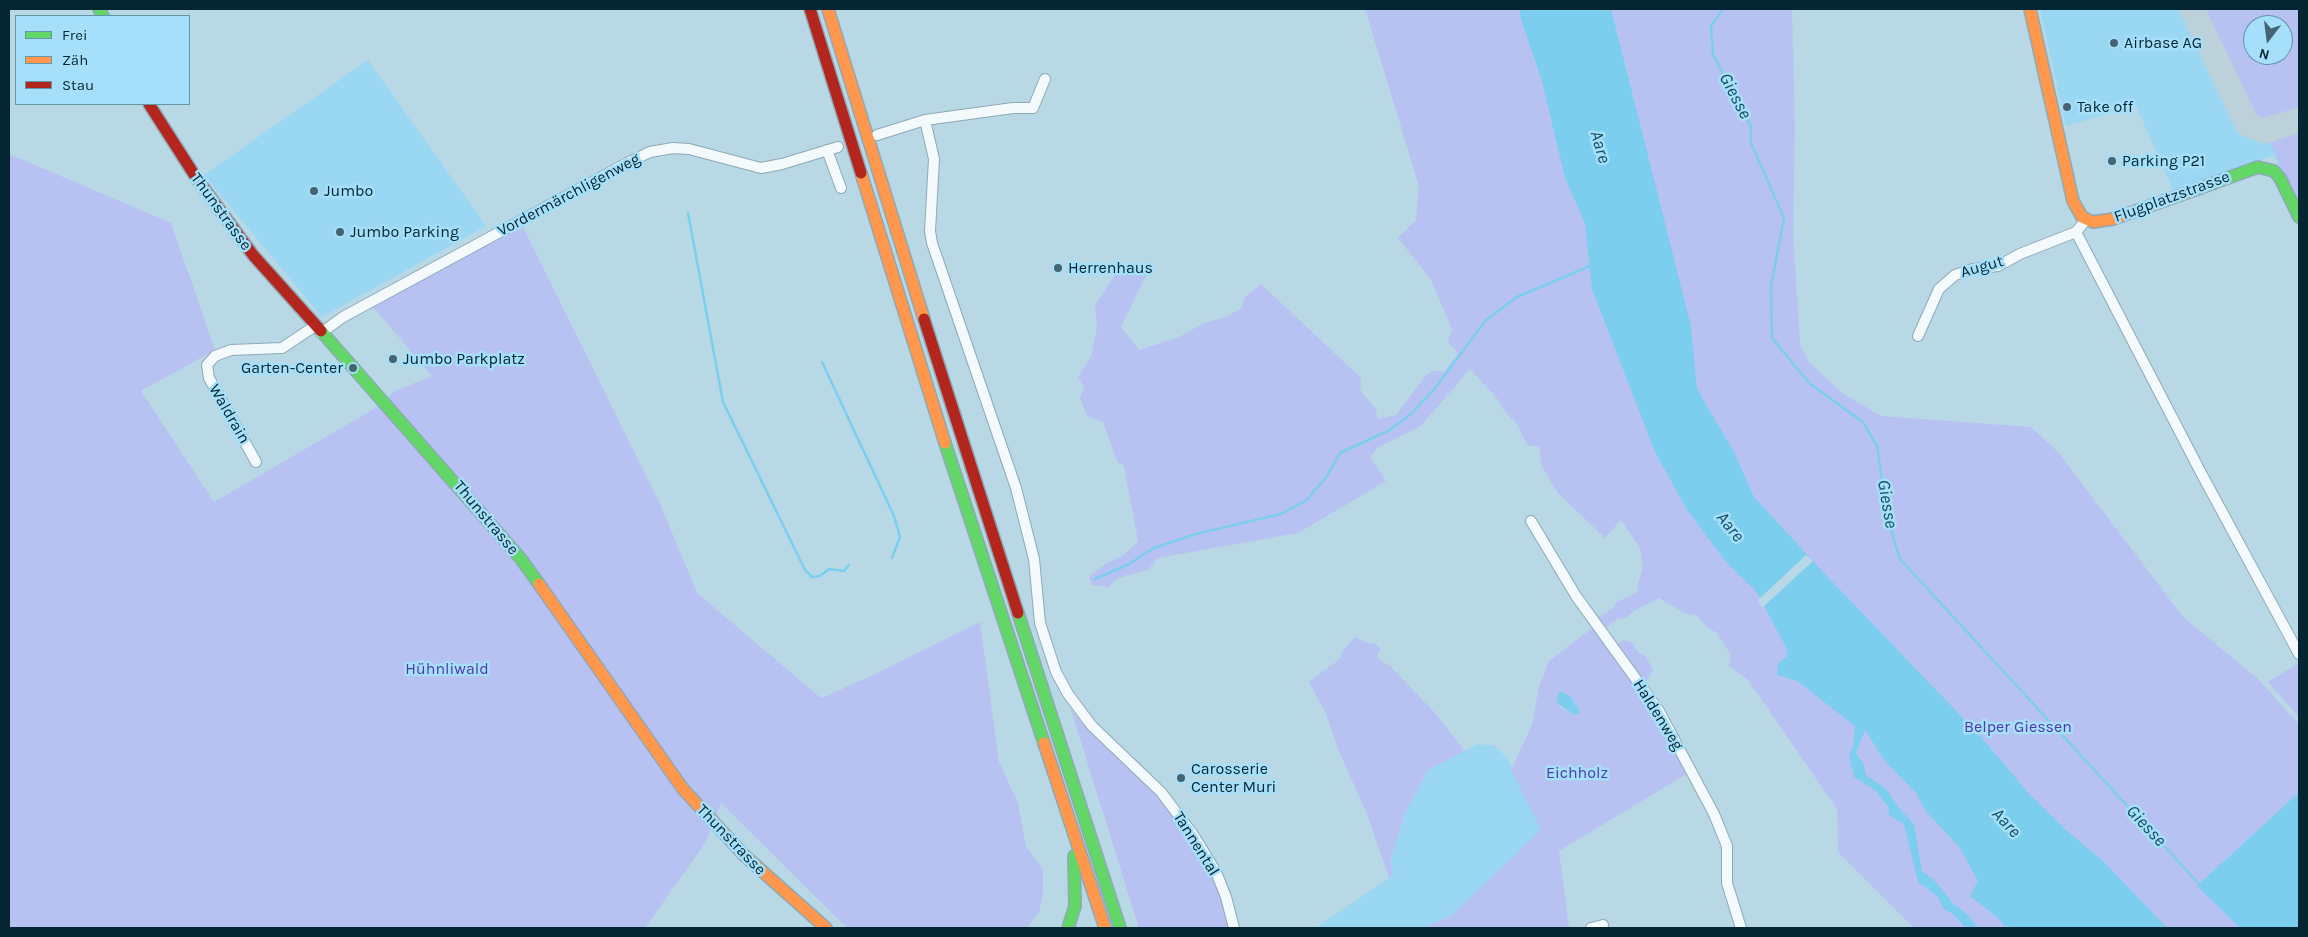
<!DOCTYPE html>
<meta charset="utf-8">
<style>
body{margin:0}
#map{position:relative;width:2308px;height:937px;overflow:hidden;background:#b8d8e6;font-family:Karla,sans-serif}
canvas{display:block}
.frame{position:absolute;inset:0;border:10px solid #042531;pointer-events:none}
.legend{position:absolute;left:15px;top:15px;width:175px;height:90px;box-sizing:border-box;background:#a5dff9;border:1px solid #6595a9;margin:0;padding:6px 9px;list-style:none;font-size:15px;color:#042531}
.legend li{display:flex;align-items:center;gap:10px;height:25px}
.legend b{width:25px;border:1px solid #6595a9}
.north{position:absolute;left:2243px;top:15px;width:50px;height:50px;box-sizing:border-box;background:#a5dff9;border:1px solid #6595a9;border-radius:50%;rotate:195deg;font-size:14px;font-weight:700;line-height:20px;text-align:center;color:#042531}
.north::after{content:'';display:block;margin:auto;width:18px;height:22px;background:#436470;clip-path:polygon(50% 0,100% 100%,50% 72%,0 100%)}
</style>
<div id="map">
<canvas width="2308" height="937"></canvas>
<div class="frame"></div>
<ul class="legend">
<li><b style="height:6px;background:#63d668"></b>Frei</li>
<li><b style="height:6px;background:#ff974d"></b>Zäh</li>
<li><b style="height:6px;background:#b3261e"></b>Stau</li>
</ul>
<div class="north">N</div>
</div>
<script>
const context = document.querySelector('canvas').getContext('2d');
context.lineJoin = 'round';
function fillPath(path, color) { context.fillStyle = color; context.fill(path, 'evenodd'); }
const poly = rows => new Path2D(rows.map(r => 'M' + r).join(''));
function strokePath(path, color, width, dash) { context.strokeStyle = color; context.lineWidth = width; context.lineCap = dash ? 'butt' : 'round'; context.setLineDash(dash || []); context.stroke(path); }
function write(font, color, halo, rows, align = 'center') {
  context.font = font + ' Karla,sans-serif'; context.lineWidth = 5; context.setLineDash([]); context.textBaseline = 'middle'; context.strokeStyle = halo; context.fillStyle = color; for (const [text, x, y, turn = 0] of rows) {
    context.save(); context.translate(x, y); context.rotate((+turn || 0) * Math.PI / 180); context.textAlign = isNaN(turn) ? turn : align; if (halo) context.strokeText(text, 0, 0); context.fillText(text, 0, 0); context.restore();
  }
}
fillPath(poly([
 [2040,9,2299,9,2299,205,2274,155,2173,190,2136,106,2066,126],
 [2253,25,2283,25,2283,55,2253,55],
 [368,60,486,226,322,317,204,175],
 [1478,744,1495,746,1507,758,1542,830,1451,916,1422,928,1316,928,1393,875,1390,863,1405,813,1428,770]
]), '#9ad7f2');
fillPath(poly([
 [1365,9,1792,9,1795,129,1793,233,1800,344,1809,362,1842,393,1881,416,2031,427,2059,453,2183,617,2257,678,2299,724,2299,792,2204,880,2247,925,2255,928,1914,928,1838,852,1837,809,1748,680,1729,666,1731,655,1717,633,1708,628,1696,615,1686,614,1659,598,1635,610,1625,618,1617,619,1607,627,1601,625,1597,618,1611,610,1617,602,1638,592,1637,587,1643,567,1640,548,1621,520,1605,538,1558,493,1542,467,1539,447,1527,445,1517,424,1505,412,1496,397,1470,369,1421,426,1377,448,1370,457,1386,481,1298,533,1158,558,1148,570,1118,578,1109,587,1092,585,1089,577,1107,563,1124,555,1138,541,1124,466,1117,461,1103,422,1087,416,1080,398,1084,388,1078,377,1091,357,1097,328,1095,305,1115,275,1153,261,1121,327,1139,350,1179,337,1204,323,1226,317,1242,308,1244,298,1261,284,1361,378,1360,390,1375,408,1378,419,1396,415,1427,374,1433,371,1445,371,1458,353,1448,342,1452,329,1431,280,1398,238,1416,220,1419,186],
 [2197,9,2299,9,2299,112,2271,123,2259,123,2251,119],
 [2253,25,2283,25,2283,55,2253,55],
 [2299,129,2299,208,2269,140],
 [9,154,171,223,215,350,141,391,214,502,374,409,395,391,432,376,373,307,521,223,661,506,697,593,821,698,871,676,980,622,999,762,1018,803,1026,847,1043,869,1043,894,1039,912,1027,928,847,928,721,803,706,842,645,928,9,928],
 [1596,625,1614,647,1624,640,1633,643,1638,653,1646,657,1653,670,1645,683,1648,696,1657,698,1669,720,1690,772,1559,851,1569,928,1422,928,1451,916,1541,830,1511,770,1532,725,1539,686,1549,661],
 [1571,697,1580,711,1572,714,1559,706],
 [1355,637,1370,644,1375,643,1381,649,1377,654,1379,659,1391,667,1435,713,1465,751,1428,770,1405,813,1390,863,1393,874,1389,878,1367,814,1338,749,1326,714,1309,682,1340,659,1342,652],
 [2299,663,2299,717,2268,682],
 [1071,710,1093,736,1151,787,1193,840,1215,878,1232,928,1139,928]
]), '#b7c2f3');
fillPath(poly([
 [1520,9,1611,9,1691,326,1697,389,1734,452,1754,497,1824,573,1982,738,2030,795,2066,830,2104,862,2167,928,2006,928,1998,918,1970,896,1978,881,1959,847,1925,810,1916,793,1884,760,1865,730,1856,753,1864,765,1866,775,1886,789,1900,809,1914,824,1922,871,1936,882,1952,902,1969,916,1978,928,1966,928,1954,915,1943,908,1937,896,1918,882,1904,824,1889,815,1888,807,1876,791,1854,777,1849,755,1853,747,1855,726,1797,681,1777,675,1778,664,1787,656,1787,649,1756,591,1725,561,1687,510,1655,452,1592,289,1585,223,1565,178,1542,81,1521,19],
 [1561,691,1571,697,1580,711,1578,714,1574,715,1557,703,1557,696],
 [2299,792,2299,928,2255,928,2249,926,2250,928,2240,928,2197,886]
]), '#7cceee');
fillPath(poly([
 [1806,555,1813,561,1762,608,1758,600]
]), '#b8d8e6');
strokePath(poly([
 [1723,9,1711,26,1713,55,1751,126,1751,143,1784,218,1771,286,1772,338,1810,384,1863,422,1877,446,1888,521,1900,559,2201,886],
 [688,213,723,402,805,570,812,577,820,576,829,569,844,571,849,565],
 [822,362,894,516,900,537,892,558],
 [1095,579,1129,564,1154,548,1196,534,1281,514,1307,500,1327,476,1340,453,1390,430,1412,413,1435,388,1486,320,1517,297,1590,266]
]), '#7cceee', 2.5);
strokePath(poly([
 [2192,9,2247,124,2264,131,2299,120]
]), '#bcd1da', 25);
const street = poly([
 [925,120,934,159,930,231,932,243,1016,488,1034,559,1040,623,1056,672,1068,694,1092,726,1161,792,1194,836,1216,872,1226,897,1234,928],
 [877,135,925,120,1013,108,1033,108,1045,79],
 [827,150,841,188],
 [2086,220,2076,232,2200,471,2299,654],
 [321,333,343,317,627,163,650,152,673,148,689,149,761,168,782,164,838,147],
 [1918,336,1939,289,1955,275,1973,269,1998,266,2020,254,2076,232],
 [256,462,209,378,207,365,215,356,231,350,282,348,315,326],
 [1531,521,1576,596,1659,711,1714,814,1727,846,1727,883,1741,928],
 [1591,928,1603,925]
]);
const fast = poly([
 [99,9,103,16],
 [2192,191,2258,167,2274,171,2280,178,2299,217],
 [321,331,521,559,539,584],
 [945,443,1044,743],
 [1018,613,1120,928],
 [1068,928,1075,906,1074,856]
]);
const slow = poly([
 [828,9,924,319],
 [2030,9,2073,201,2082,217,2093,222,2113,219,2192,191],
 [861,173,945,443],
 [539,584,683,789,744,855,826,928],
 [1044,743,1105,928]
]);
const jam = poly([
 [810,9,861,173],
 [149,104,197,179,253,255,321,331],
 [924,319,1018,613]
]);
strokePath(street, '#8da9b6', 12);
strokePath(fast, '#8da9b6', 14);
strokePath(slow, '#8da9b6', 14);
strokePath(jam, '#8da9b6', 14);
strokePath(street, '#f4f9fb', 10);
strokePath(fast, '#63d668', 11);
strokePath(slow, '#ff974d', 11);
strokePath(jam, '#b3261e', 11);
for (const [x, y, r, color] of [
 [2114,43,5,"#436470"],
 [2067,107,5,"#436470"],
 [2112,161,5,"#436470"],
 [314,191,5,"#436470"],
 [340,232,5,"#436470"],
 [1058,268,5,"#436470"],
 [393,359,5,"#436470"],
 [353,368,5,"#436470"],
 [1181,778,5,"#436470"]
]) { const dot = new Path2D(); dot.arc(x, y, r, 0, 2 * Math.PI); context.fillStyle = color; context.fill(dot); strokePath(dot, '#a5dff9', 2); }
write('16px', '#042531', '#a5dff9', [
 ["Airbase AG",2124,43],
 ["Take off",2077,107],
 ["Parking P21",2122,161],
 ["Jumbo",324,191],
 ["Jumbo Parking",350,232],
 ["Herrenhaus",1068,268],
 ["Jumbo Parkplatz",403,359],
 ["Garten-Center",343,368,"right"],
 ["Carosserie",1191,769],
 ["Center Muri",1191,787]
], 'left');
write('16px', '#042531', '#a5dff9', [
 ["Vordermärchligenweg",569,195,-28],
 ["Flugplatzstrasse",2172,197,-20],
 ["Thunstrasse",221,212,54],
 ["Augut",1982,267,-16],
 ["Waldrain",229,414,60],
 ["Thunstrasse",486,518,50],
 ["Haldenweg",1658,715,58],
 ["Thunstrasse",731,840,46],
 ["Tannental",1196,844,58]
]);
write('16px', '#5139a9', '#a5dff9', [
 ["Hühnliwald",447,669],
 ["Belper Giessen",2018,727],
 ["Eichholz",1577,773]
]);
write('italic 18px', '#134e63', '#a5dff9', [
 ["Giesse",1735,96,62],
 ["Aare",1600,147,74],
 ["Giesse",1887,504,80],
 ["Aare",1730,527,51],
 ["Aare",2006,823,47],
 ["Giesse",2146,826,47]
]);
</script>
